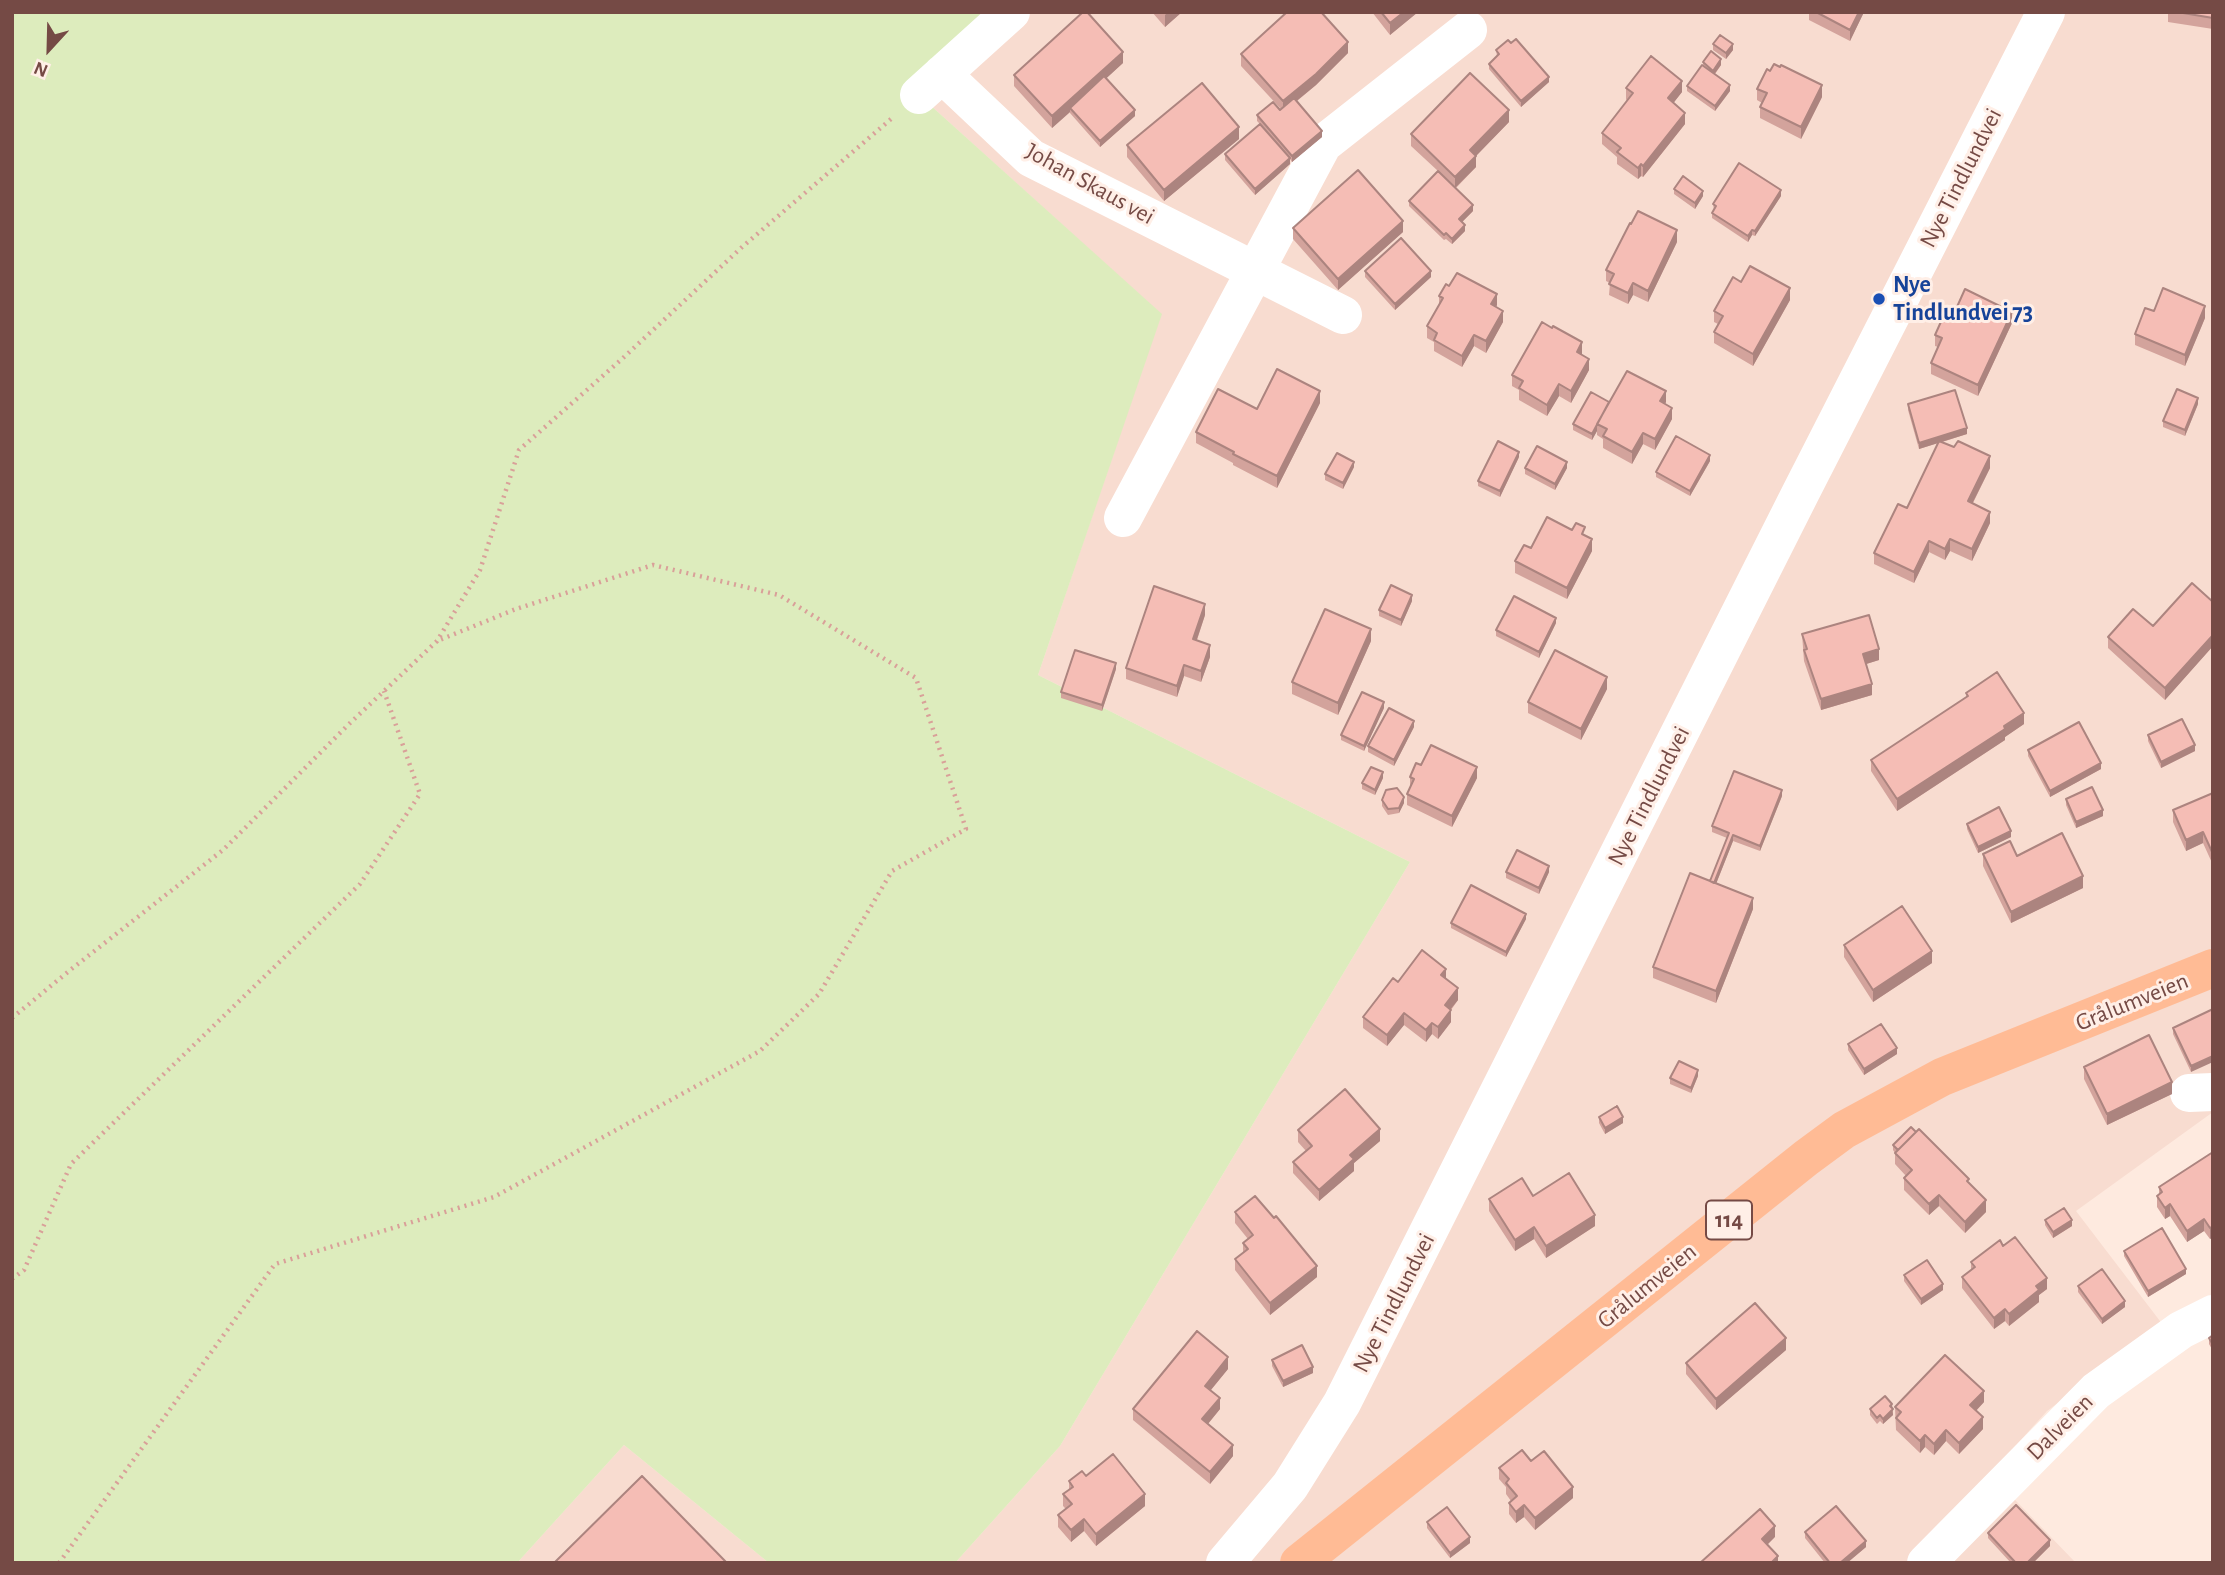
<!DOCTYPE html>
<meta charset="utf-8">
<style>
body{margin:0}
#map{position:relative;width:2225px;height:1575px;overflow:hidden;background:#feeadf;font-family:"Alegreya Sans",sans-serif}
canvas{display:block}
.frame{position:absolute;inset:0;border:14px solid #754a45;pointer-events:none}
.north{position:absolute;left:14px;top:14px;width:70px;height:70px;-webkit-text-stroke:5px #ffefe7;paint-order:stroke;rotate:202deg;font-size:19px;font-weight:700;line-height:28px;text-align:center;color:#754a45}
.north::after{content:'';display:block;margin:auto;width:24px;height:32px;background:#754a45;clip-path:polygon(50% 0,100% 100%,50% 72%,0 100%)}
</style>
<div id="map">
<canvas width="2225" height="1575"></canvas>
<div class="frame"></div>
<div class="north">N</div>
</div>
<script>
const context = document.querySelector('canvas').getContext('2d');
context.lineJoin = 'round';
function fillPath(path, color) { context.fillStyle = color; context.fill(path, 'evenodd'); }
const poly = rows => new Path2D(rows.map(r => 'M' + r).join(''));
function strokePath(path, color, width, dash) { context.strokeStyle = color; context.lineWidth = width; context.lineCap = dash ? 'butt' : 'round'; context.setLineDash(dash || []); context.stroke(path); }
function write(font, color, halo, rows, align = 'center') {
  context.font = font + ' "Alegreya Sans",sans-serif'; context.lineWidth = 6; context.setLineDash([]); context.textBaseline = 'middle'; context.strokeStyle = halo; context.fillStyle = color; for (const [text, x, y, turn = 0] of rows) {
    context.save(); context.translate(x, y); context.rotate((+turn || 0) * Math.PI / 180); context.textAlign = isNaN(turn) ? turn : align; if (halo) context.strokeText(text, 0, 0); context.fillText(text, 0, 0); context.restore();
  }
}
fillPath(poly([
 [1012,12,2213,12,2213,948,2210,949,2213,954,2213,1112,2076,1211,2163,1325,2047,1411,1990,1474,2076,1563,955,1563,1060,1446,1410,862,1038,675,1161,314,919,95],
 [624,1445,769,1563,517,1563]
]), '#f8dcd0');
fillPath(poly([
 [12,12,1012,12,919,95,1162,314,1038,675,1410,862,1060,1446,955,1563,769,1563,624,1445,517,1563,12,1563]
]), '#ddecbd');
strokePath(poly([
 [12,1018,69,971,223,850,348,725,437,641,480,570,519,450,623,358,741,248,891,119],
 [12,1279,24,1270,71,1164,360,884,420,794,384,691],
 [59,1563,275,1264,494,1197,760,1051,819,994,892,871,966,829,916,678,779,595,653,565,516,609,437,641]
]), '#d9a099', 4.5, [2, 5]);
strokePath(poly([
 [942,74,1031,158,1343,315],
 [919,95,1011,12],
 [1123,518,1323,144,1468,30],
 [2189,1093,2213,1092],
 [1225,1563,1290,1486,1342,1403,1800,494,2046,12],
 [1926,1563,2096,1391,2181,1330,2213,1314]
]), '#fff', 38);
strokePath(poly([
 [1299,1563,1806,1158,1844,1130,1942,1077,2213,968]
]), '#ffbb95', 38);
fillPath(poly([
 [1152,12,1182,12,1165,27],
 [1372,12,1418,12,1390,35],
 [1809,12,1864,12,1850,41,1809,20],
 [2168,12,2213,12,2213,29,2168,22],
 [1713,44,1733,50,1726,59,1713,50],
 [1496,50,1549,82,1521,107,1489,69,1489,64,1497,56],
 [1348,53,1316,85,1297,101,1322,137,1292,162,1290,159,1290,164,1255,195,1225,160,1225,154,1260,124,1257,121,1257,115,1281,109,1241,66,1241,54],
 [1703,62,1721,65,1715,74,1730,91,1715,111,1687,91,1687,86,1703,65],
 [1123,63,1106,78,1135,116,1100,147,1070,113,1070,112,1052,128,1014,86,1014,75],
 [1626,88,1682,92,1673,103,1685,124,1643,177,1641,176,1638,179,1617,164,1617,157,1602,144,1602,133,1627,101,1626,99],
 [1757,89,1822,97,1801,139,1760,118,1760,107,1762,103,1757,100],
 [1509,122,1476,156,1476,167,1456,188,1473,211,1462,222,1465,231,1452,244,1446,239,1444,240,1409,206,1409,201,1438,171,1411,146,1411,134],
 [1239,139,1164,201,1127,157,1127,145],
 [1674,189,1703,196,1695,209,1674,194],
 [1781,196,1755,236,1752,235,1748,242,1712,218,1712,213,1714,210,1713,204],
 [1293,228,1403,232,1338,290,1293,239],
 [1677,242,1648,302,1633,295,1628,304,1609,295,1610,283,1606,281,1606,270],
 [1365,271,1431,277,1395,310,1365,277],
 [1741,282,1790,300,1753,366,1714,343,1714,332,1718,324,1714,322,1714,311],
 [1439,296,1497,305,1496,307,1503,322,1486,353,1474,346,1462,367,1434,351,1434,342,1427,338,1427,326,1439,306],
 [1952,318,2012,323,1978,396,1931,374,1931,363,1938,347,1935,346,1935,335],
 [2205,318,2185,366,2135,345,2135,334],
 [1582,354,1581,355,1589,370,1571,403,1559,396,1547,416,1519,400,1519,390,1512,386,1512,375],
 [1609,402,1666,402,1665,404,1672,419,1655,450,1643,444,1632,464,1603,448,1603,439,1597,435,1597,431,1592,440,1573,430,1573,424],
 [1320,403,1277,488,1233,465,1233,463,1196,443,1196,432,1257,409],
 [1908,404,1967,434,1942,442,1990,468,1973,503,1990,523,1972,561,1950,551,1945,560,1929,552,1914,583,1874,564,1874,553,1907,508,1938,443,1919,449,1908,410],
 [2198,404,2185,436,2163,427,2163,421],
 [1519,457,1500,497,1478,486,1478,481],
 [1710,461,1690,496,1656,477,1656,472],
 [1354,467,1343,489,1325,480,1325,474],
 [1525,468,1567,468,1555,490,1525,474],
 [1585,536,1592,551,1567,599,1515,573,1515,561,1531,548],
 [1412,601,1401,626,1379,616,1379,610],
 [2213,602,2213,646,2165,700,2108,648,2108,637,2153,626],
 [1205,615,1197,640,1210,657,1201,682,1184,676,1177,697,1126,679,1126,668],
 [1556,623,1539,658,1496,636,1496,630],
 [1802,634,1879,660,1866,664,1872,695,1821,710,1804,661],
 [1371,641,1338,715,1292,694,1292,682],
 [1116,669,1102,711,1061,698,1061,692],
 [1607,689,1581,740,1528,713,1528,702],
 [1966,693,2024,724,2005,737,2005,740,1897,811,1871,771,1871,760,1966,698],
 [1384,708,1364,751,1341,740,1341,735],
 [1414,727,1394,766,1368,752,1368,746],
 [2148,735,2195,751,2161,768,2148,741],
 [2028,750,2101,769,2050,797,2028,756],
 [1421,765,1477,778,1452,827,1407,805,1407,794,1410,788,1410,777],
 [1383,778,1375,795,1362,789,1362,783],
 [2213,793,2213,865,2203,843,2186,851,2173,822,2173,810],
 [1782,796,1760,851,1733,841,1716,884,1753,909,1716,1003,1653,978,1653,967,1710,881,1727,838,1712,832,1712,826],
 [2066,799,2103,816,2076,828,2066,805],
 [1382,800,1404,803,1399,813,1388,815,1382,806],
 [1967,824,2011,837,1978,853,1967,829],
 [1983,854,2017,856,2083,888,2011,923,1983,866],
 [1506,872,1549,872,1539,894,1506,878],
 [1526,919,1506,957,1451,928,1451,923],
 [1844,945,1932,963,1873,1002,1844,957],
 [1446,979,1458,1000,1451,1010,1451,1022,1438,1039,1432,1034,1426,1042,1404,1025,1387,1046,1363,1028,1363,1017,1398,982],
 [2213,1009,2191,1072,2173,1034,2173,1028],
 [1848,1044,1897,1054,1864,1075,1848,1050],
 [2084,1067,2172,1094,2107,1125,2084,1079],
 [1698,1076,1691,1093,1670,1084,1670,1078],
 [1599,1117,1623,1123,1605,1134,1599,1123],
 [1298,1130,1380,1141,1354,1163,1354,1171,1319,1201,1293,1173,1293,1162,1306,1151,1298,1142],
 [1893,1145,1969,1183,1986,1212,1965,1233,1939,1206,1929,1215,1904,1190,1904,1178,1906,1176,1895,1164,1895,1153,1893,1150],
 [2213,1152,2213,1237,2210,1239,2204,1231,2187,1242,2170,1216,2165,1219,2157,1207,2157,1196,2159,1194,2159,1187],
 [1533,1196,1595,1226,1546,1258,1534,1239,1515,1251,1489,1211,1489,1199],
 [1235,1212,1317,1277,1270,1315,1235,1270,1235,1259,1243,1253,1243,1243,1248,1239,1235,1223],
 [2045,1220,2072,1226,2053,1238,2045,1225],
 [2003,1246,2047,1289,2039,1295,2039,1302,2009,1326,2005,1321,1994,1329,1962,1288,1962,1277,1971,1270,1971,1262],
 [2124,1251,2186,1274,2148,1297,2124,1256],
 [1904,1275,1943,1290,1921,1305,1904,1281],
 [2078,1286,2125,1307,2102,1324,2078,1292],
 [2213,1335,2213,1351,2209,1344,2209,1338],
 [1786,1350,1716,1410,1686,1374,1686,1363],
 [1272,1360,1313,1373,1283,1387,1272,1366],
 [1228,1369,1211,1390,1220,1409,1208,1424,1233,1456,1210,1484,1133,1420,1133,1409],
 [1984,1402,1976,1411,1983,1429,1959,1454,1946,1441,1934,1455,1925,1447,1920,1453,1896,1430,1895,1407],
 [1892,1408,1893,1415,1883,1424,1880,1421,1877,1424,1870,1415,1870,1409],
 [1531,1461,1573,1498,1535,1530,1524,1517,1516,1523,1509,1514,1509,1503,1511,1501,1506,1494,1506,1487,1499,1479,1499,1468],
 [1086,1476,1145,1506,1096,1546,1084,1531,1071,1542,1058,1527,1058,1515,1066,1509,1063,1506,1063,1494,1069,1490,1069,1481],
 [1427,1522,1470,1543,1450,1558,1427,1528],
 [1805,1532,1866,1547,1847,1563,1825,1563,1805,1538],
 [1988,1533,2050,1546,2033,1563,2011,1563,1988,1538]
]), '#d3a39c');
fillPath(poly([
 [1168,12,1182,12,1165,27,1165,15],
 [1404,12,1418,12,1390,35,1390,23],
 [1859,12,1864,12,1850,41,1850,30],
 [1348,42,1348,53,1316,85,1283,112,1283,101],
 [1733,44,1733,50,1726,59,1726,53],
 [1123,52,1123,63,1072,110,1070,108,1070,112,1052,128,1052,116],
 [1721,59,1721,65,1713,76,1713,71],
 [1549,77,1549,82,1521,107,1521,101],
 [1682,81,1682,92,1668,110,1668,98],
 [1730,85,1730,91,1715,111,1715,106],
 [1822,85,1822,97,1801,139,1801,127],
 [1135,110,1135,116,1100,147,1100,141],
 [1509,110,1509,122,1476,156,1476,167,1455,188,1455,177,1470,150],
 [1685,113,1685,124,1643,177,1643,166],
 [1239,127,1239,139,1164,201,1164,190],
 [1322,131,1322,137,1292,162,1292,156],
 [1290,158,1290,164,1255,195,1255,189],
 [1641,164,1641,176,1638,179,1638,168],
 [1781,190,1781,196,1755,236,1755,231],
 [1703,191,1703,196,1695,209,1695,203],
 [1473,205,1473,211,1459,225,1459,219],
 [1403,221,1403,232,1338,290,1338,279],
 [1465,225,1465,231,1452,244,1452,239],
 [1677,230,1677,242,1648,302,1648,291],
 [1752,230,1752,235,1748,242,1748,236],
 [1431,271,1431,277,1395,310,1395,304],
 [1633,283,1633,295,1628,304,1628,293],
 [1790,288,1790,300,1753,366,1753,354],
 [1497,294,1497,305,1491,316,1491,304],
 [2205,306,2205,318,2185,366,2185,355],
 [1503,311,1503,322,1486,353,1486,341],
 [2012,312,2012,323,1978,396,1978,385],
 [1474,335,1474,346,1462,367,1462,356],
 [1582,342,1582,354,1577,364,1577,352],
 [1589,359,1589,370,1571,403,1571,391],
 [1559,384,1559,396,1547,416,1547,405],
 [1320,391,1320,403,1277,488,1277,476],
 [1666,391,1666,402,1660,412,1660,401],
 [2198,398,2198,404,2185,436,2185,430],
 [1672,408,1672,419,1655,450,1655,439],
 [1597,426,1597,431,1592,440,1592,434],
 [1967,428,1967,434,1919,449,1919,443],
 [1643,433,1643,444,1632,464,1632,452],
 [1519,452,1519,457,1500,497,1500,491],
 [1710,455,1710,461,1690,496,1690,491],
 [1990,456,1990,468,1968,512,1968,501],
 [1354,462,1354,467,1343,489,1343,483],
 [1567,462,1567,468,1555,490,1555,484],
 [1990,512,1990,523,1972,561,1972,549],
 [1592,539,1592,551,1567,599,1567,588],
 [1950,539,1950,551,1945,560,1945,549],
 [1929,541,1929,552,1914,583,1914,572],
 [1412,595,1412,601,1401,626,1401,620],
 [1205,604,1205,615,1193,651,1193,639],
 [1556,618,1556,623,1539,658,1539,652],
 [1371,629,1371,641,1338,715,1338,703],
 [2213,635,2213,646,2165,700,2165,688],
 [1210,645,1210,657,1201,682,1201,671],
 [1879,649,1879,660,1863,665,1863,654],
 [1116,663,1116,669,1102,711,1102,705],
 [1184,665,1184,676,1177,697,1177,686],
 [1607,677,1607,689,1581,740,1581,729],
 [1872,684,1872,695,1821,710,1821,699],
 [1384,702,1384,708,1364,751,1364,746],
 [2024,713,2024,724,2005,737,2005,740,1897,811,1897,799],
 [1414,721,1414,727,1394,766,1394,760],
 [2195,745,2195,751,2161,768,2161,762],
 [2101,763,2101,769,2050,797,2050,791],
 [1477,767,1477,778,1452,827,1452,816],
 [1383,772,1383,778,1375,795,1375,790],
 [1782,790,1782,796,1760,851,1760,846],
 [1404,797,1404,803,1399,813,1399,808],
 [2103,810,2103,816,2076,828,2076,822],
 [2011,831,2011,837,1978,853,1978,847],
 [2203,832,2203,843,2186,851,2186,840],
 [1733,835,1733,841,1712,894,1712,888],
 [1549,866,1549,872,1539,894,1539,888],
 [2083,876,2083,888,2011,923,2011,912],
 [1753,898,1753,909,1716,1003,1716,991],
 [1526,914,1526,919,1506,957,1506,952],
 [1932,951,1932,963,1873,1002,1873,990],
 [1446,969,1446,980,1441,975],
 [1458,988,1458,1000,1445,1016,1445,1005],
 [1451,1010,1451,1022,1438,1039,1438,1027],
 [1404,1013,1404,1025,1387,1046,1387,1035],
 [1432,1023,1432,1034,1426,1042,1426,1030],
 [1897,1048,1897,1054,1864,1075,1864,1069],
 [2213,1056,2213,1062,2191,1072,2191,1066],
 [1698,1070,1698,1076,1691,1093,1691,1088],
 [2172,1082,2172,1094,2107,1125,2107,1114],
 [1623,1117,1623,1123,1605,1134,1605,1128],
 [1380,1129,1380,1141,1354,1163,1354,1171,1319,1201,1319,1190,1350,1155],
 [1939,1195,1939,1206,1929,1215,1929,1204],
 [1986,1200,1986,1212,1965,1233,1965,1222],
 [2170,1204,2170,1216,2165,1219,2165,1208],
 [1595,1215,1595,1226,1546,1258,1546,1246],
 [2204,1219,2204,1231,2187,1242,2187,1231],
 [2072,1220,2072,1226,2053,1238,2053,1232],
 [2213,1226,2213,1237,2210,1239,2210,1228],
 [1534,1227,1534,1239,1515,1251,1515,1240],
 [1317,1266,1317,1277,1270,1315,1270,1303],
 [2186,1269,2186,1274,2148,1297,2148,1291],
 [2047,1278,2047,1289,2039,1295,2039,1302,2009,1326,2009,1314,2036,1286],
 [1943,1284,1943,1290,1921,1305,1921,1299],
 [2125,1301,2125,1307,2102,1324,2102,1319],
 [2005,1309,2005,1321,1994,1329,1994,1318],
 [1786,1338,1786,1350,1716,1410,1716,1399],
 [1228,1357,1228,1369,1205,1397,1205,1386],
 [1313,1367,1313,1373,1283,1387,1283,1381],
 [1984,1391,1984,1402,1970,1417,1970,1405],
 [1220,1398,1220,1409,1202,1431,1202,1419],
 [1892,1404,1893,1415,1883,1424,1883,1419],
 [1983,1417,1983,1429,1959,1454,1959,1443],
 [1946,1430,1946,1441,1934,1455,1934,1444],
 [1925,1435,1925,1447,1920,1453,1920,1441],
 [1233,1445,1233,1456,1210,1484,1210,1472],
 [1573,1487,1573,1498,1535,1530,1535,1518],
 [1145,1494,1145,1506,1096,1546,1096,1534],
 [1524,1505,1524,1517,1516,1523,1516,1512],
 [1084,1519,1084,1531,1071,1542,1071,1530],
 [1775,1526,1775,1537,1762,1550,1762,1539],
 [1470,1537,1470,1543,1450,1558,1450,1553],
 [2050,1540,2050,1546,2033,1563,2027,1563],
 [1866,1541,1866,1547,1847,1563,1840,1563],
 [1778,1556,1778,1563,1771,1563]
]), '#ac847f');
const building = poly([
 [1083,12,1087,12,1123,52,1052,116,1014,75,1083,12],
 [1287,12,1321,12,1348,42,1316,74,1283,101,1241,54,1287,12],
 [1381,12,1404,12,1390,23,1381,12],
 [1816,12,1859,12,1850,30,1816,12],
 [2177,12,2213,12,2213,18,2177,12],
 [1720,35,1733,44,1726,53,1713,44,1720,35],
 [1516,39,1549,77,1521,101,1489,64,1499,54,1496,50,1508,40,1511,43,1516,39],
 [1711,51,1721,59,1713,71,1703,62,1711,51],
 [1651,56,1682,81,1668,98,1685,113,1643,166,1641,164,1638,168,1617,152,1621,148,1602,133,1633,93,1626,88,1651,56],
 [1774,64,1780,67,1781,65,1822,85,1801,127,1760,107,1767,93,1757,89,1767,69,1770,71,1774,64],
 [1702,65,1730,85,1715,106,1687,86,1702,65],
 [1470,73,1509,110,1470,150,1476,156,1455,177,1411,134,1470,73],
 [1104,76,1135,110,1100,141,1070,108,1104,76],
 [1202,83,1239,127,1164,190,1127,145,1202,83],
 [1294,98,1322,131,1292,156,1257,115,1273,102,1280,110,1294,98],
 [1260,124,1290,158,1255,189,1225,154,1260,124],
 [1739,163,1781,190,1755,231,1752,230,1748,236,1712,213,1716,206,1713,204,1739,163],
 [1358,170,1403,221,1338,279,1293,228,1358,170],
 [1438,171,1473,205,1459,219,1465,225,1452,239,1446,233,1444,235,1409,201,1438,171],
 [1683,176,1703,191,1695,203,1674,189,1683,176],
 [1638,211,1677,230,1648,291,1633,283,1628,293,1609,284,1614,274,1606,270,1630,223,1631,224,1638,211],
 [1401,238,1431,271,1395,304,1365,271,1401,238],
 [1750,266,1790,288,1753,354,1714,332,1723,316,1714,311,1733,277,1741,282,1750,266],
 [1457,273,1497,294,1491,304,1503,311,1486,341,1474,335,1462,356,1434,340,1437,333,1427,326,1443,298,1439,296,1446,284,1449,286,1457,273],
 [2163,288,2205,306,2185,355,2135,334,2145,308,2154,311,2163,288],
 [1965,289,2012,312,1978,385,1931,363,1942,338,1935,335,1944,315,1952,318,1965,289],
 [1542,322,1552,328,1553,326,1582,342,1577,352,1589,359,1571,391,1559,384,1547,405,1519,388,1523,381,1512,375,1542,322],
 [1277,369,1320,391,1277,476,1233,454,1234,452,1196,432,1218,389,1257,409,1277,369],
 [1627,371,1666,391,1660,401,1672,408,1655,439,1643,433,1632,452,1603,436,1607,429,1597,424,1627,371],
 [2177,389,2198,398,2185,430,2163,421,2177,389],
 [1955,390,1967,428,1919,443,1908,404,1955,390],
 [1591,392,1609,402,1592,434,1573,424,1591,392],
 [1676,436,1710,455,1690,491,1656,472,1676,436],
 [1498,441,1519,452,1500,491,1478,481,1498,441],
 [1939,441,1954,447,1958,441,1990,456,1968,501,1990,512,1972,549,1950,539,1945,549,1929,541,1914,572,1874,553,1898,504,1907,508,1939,441],
 [1537,446,1567,462,1555,484,1525,468,1537,446],
 [1337,453,1354,462,1343,483,1325,474,1337,453],
 [1547,517,1572,530,1576,523,1585,527,1582,534,1592,539,1567,588,1515,561,1524,545,1531,548,1547,517],
 [2192,583,2213,602,2213,635,2165,688,2108,637,2133,609,2153,626,2192,583],
 [1391,585,1412,595,1401,620,1379,610,1391,585],
 [1154,586,1205,604,1193,639,1210,645,1201,671,1184,665,1177,686,1126,668,1154,586],
 [1514,596,1556,618,1539,652,1496,630,1514,596],
 [1325,609,1371,629,1338,703,1292,682,1325,609],
 [1869,615,1879,649,1863,654,1872,684,1821,699,1804,650,1807,649,1802,634,1869,615],
 [1075,650,1116,663,1102,705,1061,692,1075,650],
 [1555,650,1607,677,1581,729,1528,702,1555,650],
 [1997,672,2024,713,2004,726,2005,729,1897,799,1871,760,1968,696,1966,693,1997,672],
 [1362,692,1384,702,1364,746,1341,735,1362,692],
 [1389,708,1414,721,1394,760,1368,746,1389,708],
 [2182,719,2195,745,2161,762,2148,735,2182,719],
 [2079,722,2101,763,2050,791,2028,750,2079,722],
 [1431,745,1477,767,1452,816,1407,794,1414,779,1410,777,1416,763,1421,765,1431,745],
 [1371,767,1383,772,1375,790,1362,783,1371,767],
 [1734,771,1782,790,1760,846,1733,835,1714,883,1710,881,1729,833,1712,826,1734,771],
 [2092,787,2103,810,2076,822,2066,799,2092,787],
 [1397,788,1404,797,1399,808,1388,809,1382,800,1386,790,1397,788],
 [2213,793,2213,854,2203,832,2186,840,2173,810,2213,793],
 [1999,807,2011,831,1978,847,1967,824,1999,807],
 [2062,833,2083,876,2011,912,1983,854,2010,841,2017,856,2062,833],
 [1517,850,1549,866,1539,888,1506,872,1517,850],
 [1690,873,1753,898,1716,991,1653,967,1690,873],
 [1471,885,1526,914,1506,952,1451,923,1471,885],
 [1902,906,1932,951,1873,990,1844,945,1902,906],
 [1422,950,1446,969,1441,975,1458,988,1445,1005,1451,1010,1438,1027,1432,1023,1426,1030,1404,1013,1387,1035,1363,1017,1393,978,1398,982,1422,950],
 [2213,1009,2213,1056,2191,1066,2173,1028,2213,1009],
 [1881,1024,1897,1048,1864,1069,1848,1044,1881,1024],
 [2149,1035,2172,1082,2107,1114,2084,1067,2149,1035],
 [1679,1061,1698,1070,1691,1088,1670,1078,1679,1061],
 [1345,1089,1380,1129,1350,1155,1354,1159,1319,1190,1293,1162,1312,1146,1298,1130,1345,1089],
 [1617,1106,1623,1117,1605,1128,1599,1117,1617,1106],
 [1911,1127,1916,1132,1898,1150,1893,1145,1911,1127],
 [1919,1129,1969,1179,1967,1181,1986,1200,1965,1222,1939,1195,1929,1204,1904,1178,1912,1170,1895,1153,1919,1129],
 [2213,1152,2213,1226,2210,1228,2204,1219,2187,1231,2170,1204,2165,1208,2157,1196,2162,1192,2159,1187,2213,1152],
 [1569,1173,1595,1215,1546,1246,1534,1227,1515,1240,1489,1199,1522,1178,1533,1196,1569,1173],
 [1255,1196,1274,1218,1276,1216,1317,1266,1270,1303,1235,1259,1248,1249,1243,1243,1253,1235,1235,1212,1255,1196],
 [2064,1208,2072,1220,2053,1232,2045,1220,2064,1208],
 [2162,1228,2186,1269,2148,1291,2124,1251,2162,1228],
 [2015,1237,2047,1278,2036,1286,2039,1290,2009,1314,2005,1309,1994,1318,1962,1277,1975,1267,1971,1262,2000,1240,2003,1246,2015,1237],
 [1927,1260,1943,1284,1921,1299,1904,1275,1927,1260],
 [2102,1269,2125,1301,2102,1319,2078,1286,2102,1269],
 [1755,1303,1786,1338,1716,1399,1686,1363,1755,1303],
 [1197,1331,1228,1357,1205,1386,1220,1398,1202,1419,1233,1445,1210,1472,1133,1409,1197,1331],
 [2213,1335,2213,1345,2209,1338,2213,1335],
 [1302,1345,1313,1367,1283,1381,1272,1360,1302,1345],
 [1945,1355,1984,1391,1970,1405,1983,1417,1959,1443,1946,1430,1934,1444,1925,1435,1920,1441,1896,1418,1901,1412,1895,1407,1945,1355],
 [1885,1396,1892,1404,1890,1406,1893,1409,1883,1419,1880,1415,1877,1418,1870,1409,1885,1396],
 [1522,1450,1531,1461,1544,1451,1573,1487,1535,1518,1524,1505,1516,1512,1509,1503,1517,1496,1506,1483,1509,1479,1499,1468,1522,1450],
 [1113,1454,1145,1494,1096,1534,1084,1519,1071,1530,1058,1515,1072,1504,1063,1494,1073,1487,1069,1481,1082,1471,1086,1476,1113,1454],
 [642,1476,727,1563,554,1563,642,1476],
 [2016,1505,2050,1540,2027,1563,2016,1563,1988,1533,2016,1505],
 [1836,1506,1866,1541,1840,1563,1830,1563,1805,1532,1836,1506],
 [1447,1507,1470,1537,1450,1553,1427,1522,1447,1507],
 [1760,1509,1775,1526,1762,1539,1778,1556,1771,1563,1700,1563,1760,1509]
]);
fillPath(building, '#f5bdb5');
strokePath(building, '#ac847f', 2);
for (const [x, y, r, color] of [
 [1879,299,7,"#1a4fb4"]
]) { const dot = new Path2D(); dot.arc(x, y, r, 0, 2 * Math.PI); context.fillStyle = color; context.fill(dot); strokePath(dot, '#ffefe7', 2.5); }
for (const [x, y, w] of [
 [1729,1220,46]
]) { const box = new Path2D(); box.roundRect(x - w / 2, y - 19.5, w, 39, 5); context.fillStyle = '#ffefe7'; context.fill(box); strokePath(box, '#754a45', 2); }
write('bold 23px', '#754a45', null, [
 ["114",1729,1220]
]);
write('24px', '#754a45', '#ffefe7', [
 ["Nye Tindlundvei",1961,178,-63],
 ["Johan Skaus vei",1090,184,29],
 ["Nye Tindlundvei",1649,796,-63],
 ["Grålumveien",2132,1002,-22],
 ["Grålumveien",1647,1286,-39],
 ["Nye Tindlundvei",1394,1303,-63],
 ["Dalveien",2060,1427,-45]
]);
write('bold 24px', '#164399', '#ffefe7', [
 ["Nye",1893,285],
 ["Tindlundvei 73",1893,313]
], 'left');
</script>
